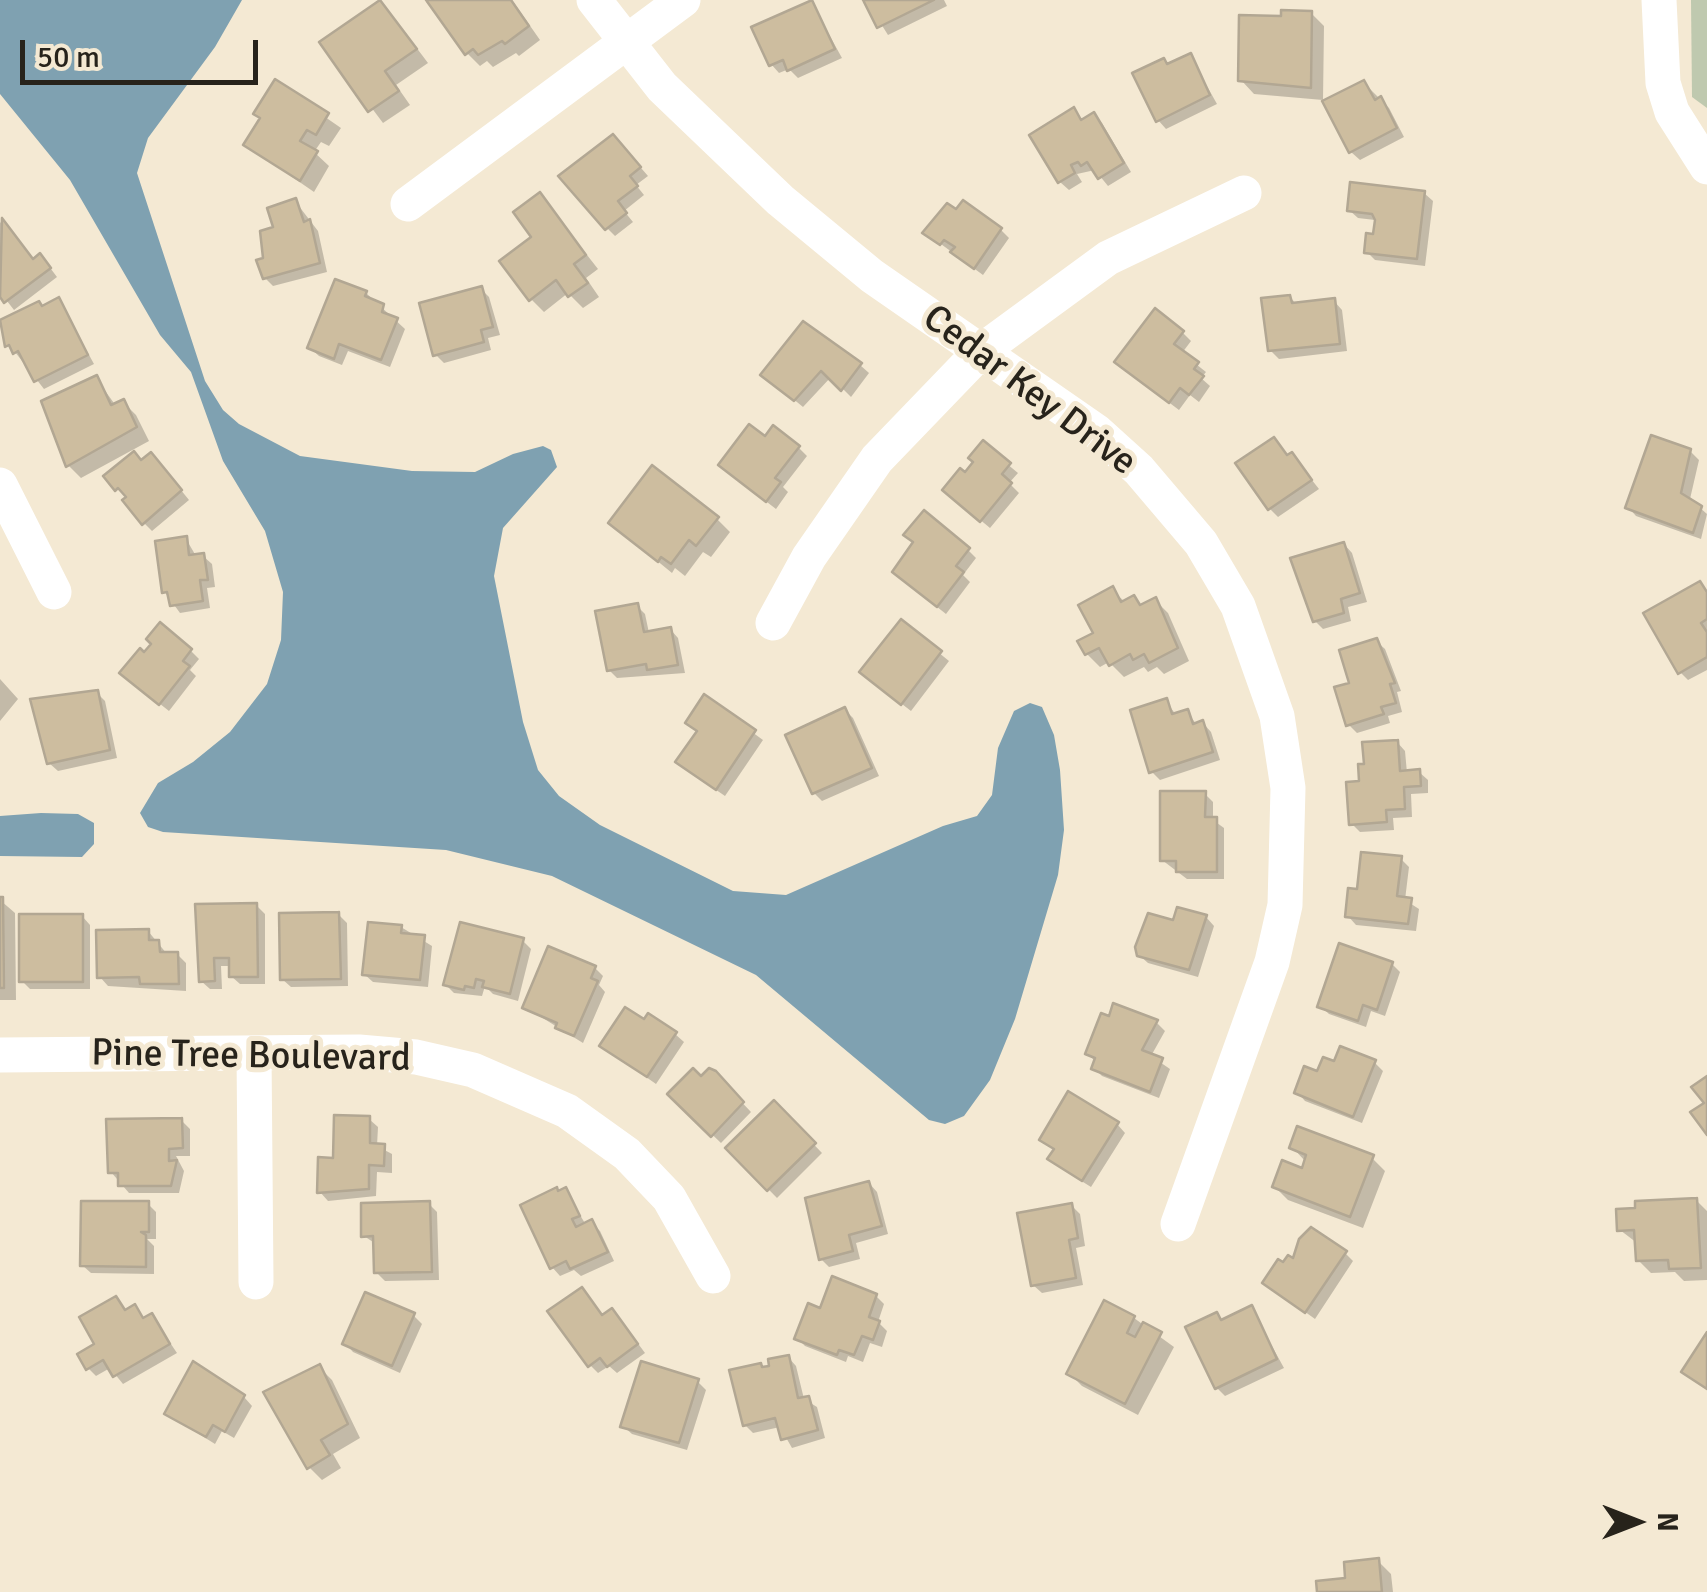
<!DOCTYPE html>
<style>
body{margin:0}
#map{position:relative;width:1707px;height:1592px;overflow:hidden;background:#f4e9d3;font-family:Signika,sans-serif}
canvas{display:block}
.north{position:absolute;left:1587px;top:1472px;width:100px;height:100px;-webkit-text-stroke:8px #f4e9d3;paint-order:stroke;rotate:90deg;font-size:28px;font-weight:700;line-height:40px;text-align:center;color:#27231b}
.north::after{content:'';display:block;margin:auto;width:35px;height:45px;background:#27231b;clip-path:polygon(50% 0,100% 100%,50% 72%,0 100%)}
.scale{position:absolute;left:20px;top:40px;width:238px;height:45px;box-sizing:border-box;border:5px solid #27231b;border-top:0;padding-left:12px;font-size:30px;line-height:35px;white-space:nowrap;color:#27231b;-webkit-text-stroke:8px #f4e9d3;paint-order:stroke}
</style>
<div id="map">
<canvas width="1707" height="1592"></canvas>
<div class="north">N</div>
<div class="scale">50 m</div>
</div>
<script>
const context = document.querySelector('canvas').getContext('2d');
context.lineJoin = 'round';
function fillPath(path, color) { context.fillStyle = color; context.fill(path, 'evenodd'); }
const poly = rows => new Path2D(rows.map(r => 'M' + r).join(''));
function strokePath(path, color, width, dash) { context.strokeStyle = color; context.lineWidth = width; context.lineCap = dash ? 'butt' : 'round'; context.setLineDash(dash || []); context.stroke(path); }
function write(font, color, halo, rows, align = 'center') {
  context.font = font + ' Signika,sans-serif'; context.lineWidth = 10; context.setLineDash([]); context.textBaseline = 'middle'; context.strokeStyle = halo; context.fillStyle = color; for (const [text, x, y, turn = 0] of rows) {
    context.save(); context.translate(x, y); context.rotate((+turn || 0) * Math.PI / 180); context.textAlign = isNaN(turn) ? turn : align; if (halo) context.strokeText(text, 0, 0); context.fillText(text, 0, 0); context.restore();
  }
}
fillPath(poly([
 [1691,0,1707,0,1707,108,1692,97]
]), '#bfc9af');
fillPath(poly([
 [0,0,242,0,215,47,148,138,137,173,205,381,223,410,239,424,300,456,412,471,475,472,513,454,543,446,551,450,557,467,503,528,494,576,523,722,538,770,559,796,600,825,733,891,786,895,943,826,977,816,992,795,998,748,1014,711,1030,703,1042,707,1054,735,1060,770,1064,830,1058,875,1015,1019,990,1080,964,1116,945,1124,929,1120,756,975,552,876,446,850,163,832,148,827,140,813,158,783,193,762,230,732,267,684,281,640,283,592,265,531,223,461,191,372,160,335,70,180,0,94],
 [41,813,78,814,94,823,94,844,82,857,0,856,0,816]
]), '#7fa1b1');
fillPath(poly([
 [448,0,512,0,540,40,519,56,516,53,493,67,487,61,480,66,467,53],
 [866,0,944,0,947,6,888,35],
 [382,2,428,63,396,85,410,105,383,123,323,43],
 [811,2,842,58,798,78,789,69,779,73,771,64],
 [1311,13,1324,26,1323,100,1254,94,1241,80],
 [1190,56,1217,104,1166,129,1158,120,1169,66],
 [276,83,341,128,329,146,321,142,314,152,329,166,314,192,246,145,262,119],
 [1364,83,1389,108,1404,137,1360,160,1351,152],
 [1074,111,1083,121,1094,115,1102,123,1131,172,1108,186,1095,170,1077,174,1082,182,1069,190,1060,182,1032,136],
 [622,146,648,176,636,185,644,195,624,211,633,222,615,236,607,228],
 [1424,193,1433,201,1425,266,1375,260,1367,252,1376,237,1375,220,1358,218,1349,210],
 [540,195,598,269,586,278,599,297,583,308,568,293,544,312,531,299],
 [295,201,318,231,327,272,273,286,265,278,266,259,276,229],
 [0,222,34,261,48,265,57,277,14,310,0,292],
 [1001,230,1009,238,983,275,926,233],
 [481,289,489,297,500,335,488,338,491,350,444,363,435,354],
 [366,293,405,329,390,367,348,351,342,365,319,356,310,348],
 [1290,297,1297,305,1334,301,1342,310,1347,351,1279,359,1270,350],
 [59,300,94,364,44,389,15,352,0,323,39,304,43,308],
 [1183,333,1191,341,1182,353,1206,372,1201,378,1210,386,1199,402,1190,395,1179,410,1126,370],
 [860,365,869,373,851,397,831,377,803,407,764,375],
 [96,378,116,406,123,402,136,415,149,441,81,478,68,465],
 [765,439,798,447,807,456,783,487,788,492,776,509,729,473],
 [983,444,1018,473,1009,483,1019,493,990,528,954,498],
 [1690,451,1699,460,1690,499,1707,514,1701,539,1636,516,1628,507],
 [1292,455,1319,489,1278,517,1270,509],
 [141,462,159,463,189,500,152,531,144,523],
 [717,519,730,532,711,557,703,552,685,576,675,568,672,573,611,523],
 [186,539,196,556,203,556,212,564,215,587,207,588,210,608,180,613,164,591],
 [1344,544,1352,553,1367,602,1348,607,1351,621,1323,629,1315,621],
 [968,550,976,558,963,575,970,582,946,614,903,580],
 [1700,584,1707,591,1707,670,1688,680,1680,672],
 [1112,590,1125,602,1133,598,1142,607,1155,600,1168,613,1189,661,1164,674,1157,667,1148,672,1144,667,1124,677,1109,662,1100,667,1087,654],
 [637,606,645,614,649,633,670,629,678,638,685,673,617,678,609,670],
 [901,622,949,661,911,711,871,680],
 [1376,641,1385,649,1401,691,1397,692,1402,712,1388,716,1390,723,1357,733,1348,724,1352,684],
 [191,651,199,659,190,670,196,676,169,711,131,681,145,655],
 [0,679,18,699,0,721],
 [97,693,105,701,117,758,58,771,49,763],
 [705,698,763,740,725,796,687,770],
 [1166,701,1176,715,1187,712,1197,725,1203,723,1211,732,1220,760,1160,780,1151,771],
 [845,710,853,718,879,776,822,801,814,793,796,729],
 [1397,742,1405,751,1407,773,1419,772,1428,780,1428,793,1411,794,1412,817,1393,818,1394,830,1360,832,1352,824,1362,783],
 [1205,794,1213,802,1213,820,1224,828,1224,879,1187,879,1162,860],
 [1400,858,1409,867,1405,900,1419,909,1416,931,1356,925,1348,916,1359,892],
 [0,900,15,913,16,1000,0,1000],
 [256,905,265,914,265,984,240,984,231,976,231,966,221,966,222,989,210,989,201,981,198,906],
 [338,914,347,923,348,986,291,987,282,979],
 [82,916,90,925,90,989,30,989,22,981],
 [1206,917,1214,926,1198,977,1148,963,1139,955,1175,923],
 [401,927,432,946,428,987,373,982,364,974],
 [148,931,167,954,177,954,186,963,186,991,108,986,100,977],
 [523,941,531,949,518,1001,493,994,485,986,482,996,454,993,445,984],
 [1392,964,1400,972,1385,1016,1371,1011,1366,1027,1329,1014,1320,1006],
 [595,968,603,976,599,985,605,992,583,1043,525,1007],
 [1156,1022,1165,1031,1151,1056,1170,1069,1159,1098,1102,1076,1094,1068,1096,1062,1088,1054],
 [675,1034,684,1042,656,1084,602,1046],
 [1374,1062,1383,1071,1362,1123,1305,1101,1297,1092,1319,1074],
 [715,1074,751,1112,721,1143,670,1094],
 [774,1103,822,1153,777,1198,728,1148],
 [369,1119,378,1127,377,1146,392,1154,392,1173,377,1172,376,1196,328,1201,320,1192,335,1160],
 [181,1120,190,1129,190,1156,176,1156,184,1171,179,1193,129,1193,111,1172],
 [1117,1124,1125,1133,1091,1187,1059,1167,1050,1159,1055,1151,1042,1140],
 [1292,1147,1372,1158,1385,1171,1363,1228,1288,1200,1275,1187,1303,1171,1306,1162],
 [869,1183,877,1192,888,1234,856,1243,860,1259,829,1267,821,1259],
 [565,1190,586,1225,591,1222,600,1231,614,1261,581,1276,574,1270,560,1276,552,1267],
 [1696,1200,1707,1211,1707,1280,1684,1281,1675,1272,1651,1273,1638,1260,1637,1243,1620,1230],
 [148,1204,156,1212,156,1239,147,1239,154,1246,154,1274,91,1273,82,1265],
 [429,1204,437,1212,439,1280,385,1281,376,1272,376,1244,364,1236],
 [1071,1205,1080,1214,1085,1246,1076,1248,1083,1285,1042,1293,1033,1285],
 [1345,1253,1353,1261,1315,1319,1265,1283],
 [582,1290,604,1317,612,1311,620,1319,645,1353,617,1373,609,1366,598,1373,590,1365],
 [876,1296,884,1304,878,1322,887,1331,882,1347,870,1343,863,1362,848,1356,846,1362,805,1346,797,1338,821,1311],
 [116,1299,127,1312,135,1308,145,1320,152,1316,177,1353,123,1384,110,1368,96,1376,88,1368],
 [1251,1308,1284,1368,1225,1396,1217,1388,1216,1315,1223,1322],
 [414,1316,422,1324,400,1373,353,1352,345,1343],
 [1134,1318,1174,1347,1138,1415,1082,1386,1069,1373],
 [788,1357,796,1366,804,1399,817,1407,825,1438,792,1448,780,1427,753,1433,745,1425,764,1369],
 [319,1367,332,1380,360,1438,333,1454,341,1468,322,1480,309,1467],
 [698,1382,706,1390,687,1450,632,1434,623,1426],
 [244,1397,252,1406,234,1438,222,1431,215,1444,167,1414],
 [1378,1561,1391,1574,1393,1592,1320,1592]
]), '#0003');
const building = poly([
 [380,0,417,49,385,71,399,91,368,112,319,42,380,0],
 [426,0,511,0,529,26,505,44,502,41,478,55,473,49,465,55,426,0],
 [812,0,835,49,787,71,783,60,769,66,751,27,812,0],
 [863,0,934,0,877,28,863,0],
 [1281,10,1312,11,1311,88,1238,81,1239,15,1281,16,1281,10],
 [1191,53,1210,95,1156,122,1132,73,1164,58,1167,64,1191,53],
 [275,79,329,113,316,135,307,130,300,141,318,151,300,181,243,145,260,118,253,114,275,79],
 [1364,80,1375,100,1381,96,1397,128,1349,153,1322,101,1364,80],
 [1074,107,1081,120,1094,112,1124,163,1098,179,1087,162,1081,166,1078,162,1071,165,1075,173,1058,183,1029,135,1074,107],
 [613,134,641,167,630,176,638,186,618,201,627,213,605,230,558,176,613,134],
 [1350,182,1425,191,1417,259,1364,253,1366,233,1373,234,1375,220,1372,214,1347,211,1350,182],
 [540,192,586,255,574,264,588,283,568,297,556,280,529,301,499,261,531,237,513,212,540,192],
 [296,198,304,222,310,219,320,263,263,279,256,260,263,258,260,231,273,227,267,208,296,198],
 [963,200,1002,228,974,269,950,252,955,247,944,240,940,245,922,233,947,203,956,209,963,200],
 [2,218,33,259,40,253,51,268,4,303,0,297,2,218],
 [335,279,367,291,365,296,384,304,382,312,398,318,381,360,339,344,334,359,307,348,335,279],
 [482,286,493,327,481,330,484,342,433,356,419,303,482,286],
 [1290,295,1292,303,1335,298,1340,344,1268,351,1261,298,1290,295],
 [59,297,88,355,34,382,18,351,13,354,9,345,5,347,0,320,39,301,42,306,59,297],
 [1155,308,1184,331,1174,344,1199,362,1194,369,1204,376,1189,395,1180,388,1169,403,1114,362,1155,308],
 [803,321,862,363,841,391,821,371,794,401,760,375,803,321],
 [97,375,111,405,124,399,137,427,66,467,41,401,97,375],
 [749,424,765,436,773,425,800,446,775,478,781,482,766,502,718,465,749,424],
 [1651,435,1691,449,1681,493,1702,506,1693,533,1625,508,1651,435],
 [1274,437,1287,455,1292,452,1312,480,1268,510,1235,463,1274,437],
 [983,440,1011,463,1002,474,1012,483,980,522,942,490,960,468,965,472,973,462,968,458,983,440],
 [134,451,141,460,151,452,182,490,142,525,122,500,126,497,118,488,115,491,103,476,134,451],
 [652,465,719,517,696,546,689,540,671,564,661,557,658,562,608,523,652,465],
 [924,510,970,548,956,566,964,572,937,607,892,572,913,542,903,535,924,510],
 [187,536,189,555,204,553,208,580,200,580,203,601,170,606,167,592,162,593,155,541,187,536],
 [1344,542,1360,593,1341,599,1344,613,1313,622,1290,558,1344,542],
 [1700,581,1707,592,1707,619,1701,623,1707,632,1707,657,1678,674,1643,613,1700,581],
 [1113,586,1121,602,1134,595,1140,605,1156,597,1178,648,1149,663,1144,654,1133,660,1130,654,1109,666,1099,648,1085,655,1077,641,1093,633,1078,605,1113,586],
 [638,603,644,632,671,627,678,665,647,670,646,664,607,671,595,611,638,603],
 [901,619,942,651,901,705,859,672,901,619],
 [160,622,192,649,183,661,190,666,159,705,119,673,140,648,144,652,151,644,146,639,160,622],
 [1377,638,1395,683,1390,684,1396,703,1381,707,1384,714,1346,726,1334,687,1349,683,1339,650,1377,638],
 [98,690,110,750,47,764,30,699,98,690],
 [704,694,756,730,716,790,675,762,697,731,685,723,704,694],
 [1167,698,1172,714,1188,709,1193,724,1203,720,1213,752,1149,773,1130,710,1167,698],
 [845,707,872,768,812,794,785,735,845,707],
 [1398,740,1400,771,1420,769,1421,786,1404,787,1405,809,1386,810,1387,822,1349,825,1346,782,1359,781,1358,764,1364,764,1362,742,1398,740],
 [1160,791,1206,791,1205,817,1217,817,1217,872,1176,872,1176,861,1160,861,1160,791],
 [1361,852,1402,856,1397,896,1412,898,1408,924,1345,917,1348,888,1357,889,1361,852],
 [0,897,3,897,4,988,0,988,0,897],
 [257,903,258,977,229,977,229,958,214,958,215,981,199,982,195,904,257,903],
 [1177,907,1207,915,1189,970,1137,956,1135,947,1148,913,1173,920,1177,907],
 [339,912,341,979,280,980,279,913,339,912],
 [19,914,83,914,83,982,19,982,19,914],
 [368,922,402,925,401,933,425,935,420,980,362,975,368,922],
 [460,922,524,938,510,994,482,987,484,981,476,979,474,988,465,986,464,990,443,985,460,922],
 [149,929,149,940,159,940,160,952,178,952,179,984,140,984,139,977,97,978,96,930,149,929],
 [1339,943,1393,962,1377,1010,1363,1005,1358,1021,1317,1007,1339,943],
 [548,946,596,966,591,978,598,981,574,1036,555,1028,557,1023,522,1008,548,946],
 [1113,1003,1158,1020,1142,1050,1163,1058,1150,1092,1091,1069,1095,1058,1085,1054,1101,1013,1109,1016,1113,1003],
 [625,1007,644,1019,648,1013,677,1032,647,1077,599,1046,625,1007],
 [1340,1046,1376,1060,1353,1117,1294,1093,1304,1066,1317,1071,1323,1057,1334,1061,1340,1046],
 [693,1068,701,1076,709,1068,716,1071,744,1102,711,1137,667,1094,693,1068],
 [1707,1076,1707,1135,1690,1112,1704,1103,1691,1087,1707,1076],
 [1068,1091,1119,1122,1082,1181,1047,1159,1054,1149,1039,1140,1068,1091],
 [774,1100,816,1143,767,1191,725,1148,774,1100],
 [334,1115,370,1116,370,1143,385,1144,384,1166,369,1165,369,1189,317,1193,318,1157,333,1158,334,1115],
 [182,1118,183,1148,169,1149,169,1161,177,1160,171,1186,118,1186,118,1173,108,1173,106,1119,182,1118],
 [1297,1126,1374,1155,1350,1217,1272,1187,1282,1160,1302,1168,1306,1155,1289,1148,1297,1126],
 [869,1181,882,1226,849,1235,853,1251,819,1260,805,1198,869,1181],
 [557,1187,558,1191,566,1187,580,1216,572,1219,576,1227,592,1219,608,1252,570,1269,566,1261,550,1269,520,1205,557,1187],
 [1697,1198,1701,1268,1669,1269,1668,1260,1636,1261,1634,1230,1617,1231,1616,1209,1635,1208,1635,1201,1697,1198],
 [81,1201,149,1201,149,1232,141,1232,146,1235,146,1267,80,1266,81,1201],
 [430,1201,432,1272,374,1273,373,1236,361,1237,361,1203,430,1201],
 [1072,1203,1078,1238,1069,1240,1076,1278,1031,1286,1017,1213,1072,1203],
 [1311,1227,1347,1251,1305,1313,1262,1283,1278,1259,1283,1262,1288,1255,1293,1258,1299,1239,1311,1227],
 [832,1276,877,1294,869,1317,880,1321,873,1340,862,1336,854,1355,839,1350,837,1355,794,1339,808,1303,820,1308,832,1276],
 [582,1287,602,1315,612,1308,638,1344,607,1367,600,1358,588,1367,547,1311,582,1287],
 [365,1292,415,1313,392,1366,342,1344,365,1292],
 [116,1296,125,1310,135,1304,143,1318,152,1313,170,1344,113,1377,103,1360,86,1370,77,1354,94,1344,79,1317,116,1296],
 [1104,1300,1135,1316,1127,1333,1135,1337,1143,1322,1162,1332,1125,1404,1066,1374,1104,1300],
 [1252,1305,1277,1359,1215,1389,1185,1327,1217,1312,1221,1320,1252,1305],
 [1707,1332,1707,1389,1681,1372,1707,1332],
 [789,1355,798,1398,809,1396,818,1430,781,1440,775,1418,743,1426,729,1370,761,1363,762,1367,769,1366,768,1359,789,1355],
 [193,1361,245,1395,225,1432,213,1425,206,1437,164,1414,193,1361],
 [641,1361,699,1379,679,1443,620,1427,641,1361],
 [320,1364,348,1424,321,1440,330,1455,307,1469,263,1392,320,1364],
 [1379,1558,1382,1592,1317,1592,1316,1581,1345,1578,1344,1562,1379,1558]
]);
fillPath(building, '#cdbd9f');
strokePath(building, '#b2a793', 2.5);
strokePath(poly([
 [594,0,662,87,780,200,872,276,1097,432,1139,470,1201,543,1238,606,1277,716,1288,788,1285,905,1272,962,1178,1224],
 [1659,0,1663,83,1672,112,1707,167],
 [408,204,683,0],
 [0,485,54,592],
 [773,623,809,557,877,459,981,351,1108,258,1244,193],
 [254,1053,256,1282],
 [0,1055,359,1052,416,1057,473,1070,567,1111,627,1154,669,1198,713,1276]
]), '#fff', 35);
write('38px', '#27231b', '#f4e9d3', [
 ["Cedar Key Drive",1029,391,37],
 ["Pine Tree Boulevard",251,1057,1]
]);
</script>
